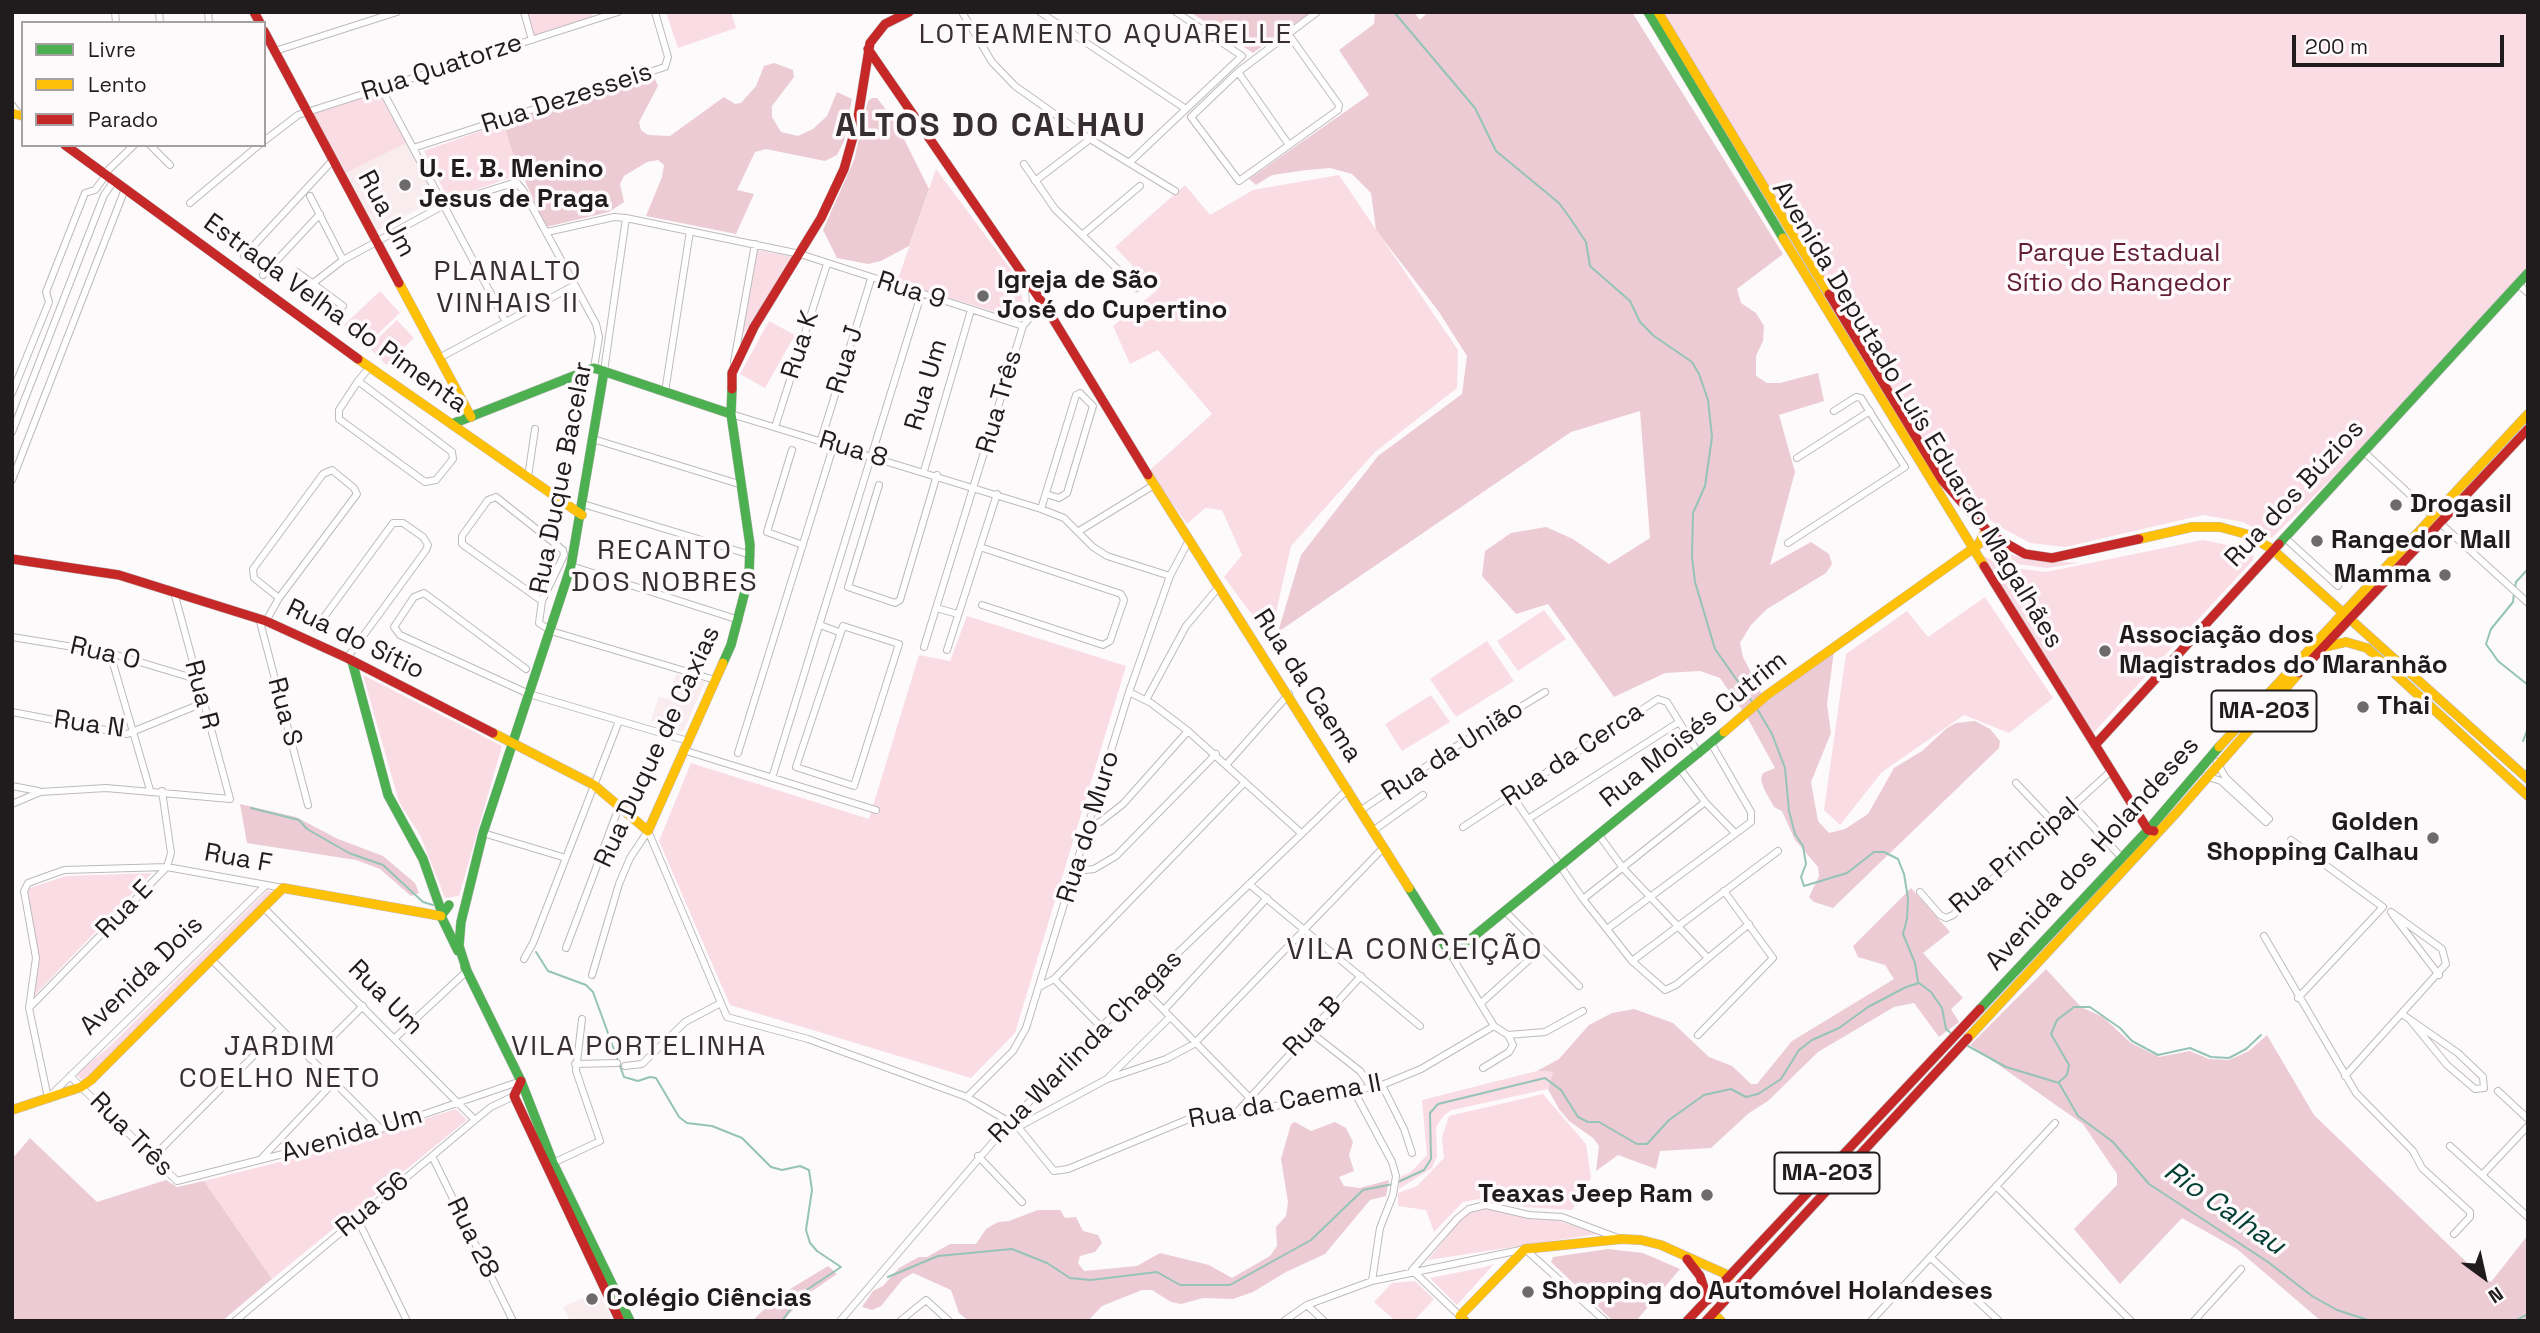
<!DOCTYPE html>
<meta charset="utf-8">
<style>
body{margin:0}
#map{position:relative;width:2540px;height:1333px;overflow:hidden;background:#fdfafb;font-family:"Space Grotesk",sans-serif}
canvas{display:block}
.frame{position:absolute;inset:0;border:14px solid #201c1d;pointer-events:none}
.legend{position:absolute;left:21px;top:21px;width:245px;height:126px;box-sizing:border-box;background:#fef9fa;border:2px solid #a5a1a2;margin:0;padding:9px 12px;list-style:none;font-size:21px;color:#201c1d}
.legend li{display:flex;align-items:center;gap:14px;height:35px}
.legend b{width:35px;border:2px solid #a5a1a2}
.north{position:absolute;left:2449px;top:1242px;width:70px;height:70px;-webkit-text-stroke:5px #fef9fa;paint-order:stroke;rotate:147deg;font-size:19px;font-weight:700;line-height:28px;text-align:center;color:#201c1d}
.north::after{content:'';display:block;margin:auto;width:24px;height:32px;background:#201c1d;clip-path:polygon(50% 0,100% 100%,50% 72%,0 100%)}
.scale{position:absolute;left:2292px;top:35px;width:212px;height:32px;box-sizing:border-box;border:4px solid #201c1d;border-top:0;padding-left:9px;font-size:21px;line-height:24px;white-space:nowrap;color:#201c1d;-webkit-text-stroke:5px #fef9fa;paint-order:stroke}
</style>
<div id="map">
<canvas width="2540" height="1333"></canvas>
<div class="frame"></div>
<ul class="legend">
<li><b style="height:9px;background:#4caf50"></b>Livre</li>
<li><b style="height:9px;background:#ffc107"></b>Lento</li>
<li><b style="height:9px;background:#c62828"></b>Parado</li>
</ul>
<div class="north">N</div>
<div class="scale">200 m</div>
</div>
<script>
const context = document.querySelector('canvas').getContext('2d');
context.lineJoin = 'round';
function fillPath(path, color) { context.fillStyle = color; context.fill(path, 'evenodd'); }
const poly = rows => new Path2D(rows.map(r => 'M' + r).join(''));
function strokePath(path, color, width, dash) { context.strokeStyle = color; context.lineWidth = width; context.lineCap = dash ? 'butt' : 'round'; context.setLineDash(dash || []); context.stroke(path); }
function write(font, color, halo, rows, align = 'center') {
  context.font = font + ' "Space Grotesk",sans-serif'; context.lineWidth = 7; context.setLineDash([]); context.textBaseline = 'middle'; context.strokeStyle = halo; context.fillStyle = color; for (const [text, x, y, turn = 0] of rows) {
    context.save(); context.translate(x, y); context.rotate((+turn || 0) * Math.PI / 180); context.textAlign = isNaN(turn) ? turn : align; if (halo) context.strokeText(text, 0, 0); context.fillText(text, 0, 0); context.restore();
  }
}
fillPath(poly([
 [406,143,436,200,377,231,346,173],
 [676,674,705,682,683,732,651,721,659,696,668,699],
 [599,1291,613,1321,570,1321,563,1307]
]), '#f8ecef');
fillPath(poly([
 [524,12,592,12,594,20,532,40],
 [666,12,731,12,736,28,678,48],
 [1661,12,2528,12,2528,266,2361,449,2272,538,2243,522,2203,515,2065,547,2030,543,1995,524,1945,476],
 [379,93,406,143,346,173,313,114],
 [503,123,519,175,448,199,424,151],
 [936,169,1018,279,1023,302,1018,314,1012,317,897,282],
 [1339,175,1458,350,1457,388,1375,452,1291,546,1270,639,1224,577,1242,555,1222,510,1205,508,1187,524,1149,471,1212,414,1158,350,1130,364,1113,326,1156,291,1115,247,1185,185,1210,215,1253,190],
 [757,250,794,257,742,336],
 [380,291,400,313,364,347,344,325],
 [397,320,414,338,386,365,369,347],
 [769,321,795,335,765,388,740,374],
 [1988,539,2005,552,2026,559,2079,563,2047,568,2017,564,1979,547],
 [2203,540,2241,548,2254,556,2253,560,2094,732,2091,731,1982,555,2005,567,2046,572],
 [1985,597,2053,698,2009,733,1964,715,1882,772,1840,825,1824,810,1846,654,1907,611,1928,637],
 [1544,610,1566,639,1518,671,1497,641],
 [967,616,1126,666,1015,1033,971,1078,730,1005,659,841,691,763,869,819,919,655,950,661],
 [1487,641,1514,681,1456,717,1430,679],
 [363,675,502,746,459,896,445,898,420,835,399,802],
 [1431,695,1450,722,1402,751,1385,724],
 [152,873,33,997,39,960,27,889,66,876],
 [268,890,273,892,98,1071,82,1080,76,1074,108,1048],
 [1537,1071,1553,1072,1548,1089,1452,1110,1444,1115,1436,1127,1437,1156,1432,1168,1399,1189,1400,1177,1411,1172,1427,1155,1422,1100],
 [1543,1094,1586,1144,1591,1178,1572,1210,1524,1207,1497,1196,1463,1202,1434,1232,1426,1210,1398,1206,1398,1193,1417,1186,1444,1158,1442,1137,1449,1116],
 [456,1109,467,1120,272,1279,204,1181,331,1149],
 [1490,1208,1529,1219,1557,1220,1598,1234,1428,1260,1465,1214],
 [1494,1264,1457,1305,1430,1278,1485,1267],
 [1415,1281,1434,1299,1414,1321,1395,1321,1374,1302,1392,1283]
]), '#fadce5');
fillPath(poly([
 [1190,12,1311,12,1253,53],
 [1375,12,1414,12,1420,20,1428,12,1632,12,1783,254,1737,289,1741,303,1756,313,1764,326,1763,341,1756,356,1756,376,1767,383,1780,383,1818,373,1824,401,1779,415,1795,472,1770,565,1811,542,1829,554,1832,564,1826,573,1767,609,1751,625,1740,643,1743,657,1766,702,1834,651,1827,704,1831,733,1811,782,1818,821,1829,833,1845,829,1868,814,1894,768,1922,751,1947,728,1956,723,1975,721,1990,729,2000,741,1999,748,1833,908,1814,902,1809,897,1819,876,1818,867,1795,840,1782,811,1774,807,1764,789,1761,779,1763,773,1775,768,1747,717,1720,678,1700,671,1665,673,1614,697,1548,604,1516,614,1482,576,1485,551,1511,533,1546,527,1573,539,1609,564,1650,538,1640,411,1571,432,1278,632,1301,555,1378,456,1462,394,1467,356,1439,312,1376,230,1371,193,1352,174,1330,168,1307,170,1272,175,1256,185,1249,179,1369,95,1339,50,1374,24],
 [774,63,793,70,794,77,772,106,772,117,781,132,798,136,813,129,827,116,837,92,852,99,844,141,837,155,825,161,766,149,755,152,737,190,754,194,736,234,646,216,662,177,664,165,658,160,647,162,624,176,620,184,624,202,609,212,546,227,525,181,520,177,503,123,654,77,658,86,639,122,641,130,648,135,670,136,724,97,735,104,741,103,756,86,764,66],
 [872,98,877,98,895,121,929,189,909,246,881,261,868,264,837,258,823,230,854,160,868,101],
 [240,804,296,817,338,839,383,856,415,883,419,893,411,896,380,869,356,860,247,843],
 [1911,888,1950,932,1923,953,1963,998,1951,1009,1959,1022,1939,1037,1914,1003,1894,1007,1818,1052,1768,1101,1749,1113,1711,1148,1660,1151,1656,1169,1618,1155,1596,1171,1599,1146,1593,1138,1569,1121,1559,1109,1548,1089,1553,1072,1537,1071,1559,1059,1589,1025,1612,1013,1634,1009,1673,1023,1709,1057,1732,1066,1751,1084,1757,1084,1792,1041,1894,979,1885,965,1858,957,1853,946],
 [2046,969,2081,1007,2103,1017,2131,1043,2159,1057,2190,1051,2209,1059,2229,1060,2249,1051,2267,1035,2314,1115,2483,1278,2491,1282,2528,1235,2528,1321,2321,1321,2237,1249,2182,1218,2120,1284,2074,1229,2117,1185,2117,1174,2083,1124,1970,1045],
 [1295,1122,1311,1131,1335,1122,1346,1128,1353,1142,1349,1155,1354,1171,1339,1177,1344,1186,1360,1188,1389,1180,1386,1196,1370,1200,1325,1254,1286,1272,1253,1292,1233,1299,1203,1298,1181,1304,1171,1302,1152,1290,1142,1290,1102,1306,1088,1321,969,1321,959,1313,951,1290,913,1273,903,1279,881,1306,872,1310,862,1307,873,1291,883,1286,899,1268,919,1257,927,1257,950,1244,976,1244,986,1229,998,1222,1009,1221,1038,1210,1060,1210,1065,1218,1076,1217,1083,1231,1098,1235,1102,1243,1095,1252,1080,1256,1078,1263,1084,1271,1137,1266,1160,1253,1209,1265,1232,1278,1270,1256,1277,1246,1276,1227,1286,1216,1288,1202,1281,1159,1291,1124],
 [30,1138,97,1202,166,1180,177,1187,204,1181,272,1279,222,1321,12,1321,12,1159],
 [1608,1249,1643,1253,1680,1269,1636,1321,1613,1321,1551,1262,1553,1257],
 [828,1266,837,1274,805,1296,783,1321,752,1321,777,1297]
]), '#edcbd4');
strokePath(poly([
 [1394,12,1475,108,1496,151,1559,203,1570,218,1586,242,1590,266,1630,301,1640,322,1654,336,1692,362,1699,374,1708,400,1712,437,1705,486,1693,513,1692,557,1695,582,1715,649,1753,703],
 [2515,588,2516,582,2528,569],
 [2514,593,2513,602,2491,629,2486,644,2498,661,2528,685],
 [1756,707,1772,734,1785,768,1789,811,1795,834,1803,846,1806,864,1801,877,1804,886,1847,873,1874,852,1884,852,1898,859,1904,874,1908,898,1907,919,1903,934,1915,963,1918,982],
 [2523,741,2528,728],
 [251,808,299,820,307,829,349,853,383,865,423,902,433,905],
 [536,952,548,971,586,985,593,992,624,1077,638,1081,650,1077,656,1078,679,1117,687,1123,712,1126,742,1138,771,1167,782,1170,800,1166,809,1170,812,1190,806,1230,810,1243,817,1251,841,1267,802,1293,782,1321],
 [1968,1046,2006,1067,2059,1083,2078,1116,2113,1142,2149,1184,2268,1262,2312,1296,2337,1310,2371,1321],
 [2059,1082,2067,1075,2069,1065,2051,1034,2057,1020,2074,1007,2090,1007,2120,1028,2132,1041,2158,1055,2190,1048,2211,1057,2229,1058,2246,1049,2261,1035],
 [1398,1182,1424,1170,1431,1159,1430,1113,1438,1104,1545,1078,1561,1090,1578,1117,1588,1122,1599,1122,1637,1144,1647,1144,1669,1120,1704,1095,1731,1089,1746,1097,1758,1094,1781,1079,1799,1050,1812,1040,1839,1028,1868,1007,1906,987,1919,983,1931,992,1942,1008,1946,1029,1952,1034],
 [888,1277,938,1256,1012,1249,1047,1263,1070,1278,1091,1280,1157,1272,1180,1285,1230,1285,1311,1240,1363,1190,1393,1184],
 [2515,1321,2528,1314]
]), '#95c3b8', 2);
const street = poly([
 [115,12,116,23],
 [159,12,160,23],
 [208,12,209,23],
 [524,12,532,40],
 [962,12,992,62,1015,86,1090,139,1175,191],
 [1040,12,1186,109],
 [1289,35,1339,105,1338,110,1239,181,1191,117,1238,72,1317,12],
 [275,51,397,12],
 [1238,72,1289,145],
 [381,88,506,322],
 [12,105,20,115],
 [264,141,298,115,618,12],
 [150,145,170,165],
 [413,148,665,67,668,57,655,12],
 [1129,163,1242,56,1176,12],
 [1024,164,1055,209,1137,288],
 [104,174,134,145],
 [1035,181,1090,139],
 [310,196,343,260],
 [190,203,259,145],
 [547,232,614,217,626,218,800,254,1023,326],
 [1082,235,1140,186],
 [244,256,333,160],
 [297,272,343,306],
 [263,275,320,214],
 [312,284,343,260,444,205,516,182,523,190,596,324,599,337,594,368],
 [2518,284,2528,293],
 [1029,317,1033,304,1032,290],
 [439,358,575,285],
 [734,362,755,244],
 [604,371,626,218],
 [358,381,452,452,453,459,436,480,425,482,339,419,339,410,358,381,369,368],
 [665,392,690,231],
 [12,393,49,302,46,292,85,193,95,190,106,175],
 [731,414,1041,509,1064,518,1093,547,1107,556,1170,576],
 [775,427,827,264],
 [12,432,104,195,114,181],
 [593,439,739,484],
 [821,440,871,279],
 [792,450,767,532,803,545],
 [2364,452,2433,516],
 [1797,458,1870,411],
 [924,471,971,310],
 [528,477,535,429],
 [12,480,125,189],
 [879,485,848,587,895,603,900,600,937,475],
 [496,497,563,550,564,555,542,601,462,544,462,536,488,500,496,497],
 [583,504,751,555],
 [1041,509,1076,395,1080,393,1093,406,1067,493,1059,498,1046,494],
 [2440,523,2528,603],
 [1079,531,1154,485],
 [2284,537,2338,586],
 [1788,543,1905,467,1861,398,1856,397,1834,411],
 [980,547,1121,594,1124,600,1110,641,1103,645,982,605],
 [571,566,739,620],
 [542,601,539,623,551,631,715,680],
 [936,608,958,614],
 [259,618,308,805],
 [266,621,279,598,357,494,354,488,332,470,323,474,253,569,254,578,279,598],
 [820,625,839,632],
 [843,626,899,644,854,786,796,767,843,626],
 [316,628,393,523,403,523,423,537,428,545,426,550,347,658],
 [12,637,110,653,196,679],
 [924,647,1023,326,1031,316,1050,314],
 [947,650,997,494],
 [110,653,150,790],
 [526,669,424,593,414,597,394,627,400,635,529,694,688,741],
 [1129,692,1151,703,1188,731,1301,833],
 [1146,700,1186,626,1218,588],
 [12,712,127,734,203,703],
 [683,750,876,810],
 [738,753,834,444],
 [2217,762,2225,777,2269,819],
 [1226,765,1289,694],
 [1681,770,1705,802,1734,832],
 [2206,776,2221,781,2266,822],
 [772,778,921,295],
 [2016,783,2054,823],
 [12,786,38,791],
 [1513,797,1583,899,1632,961,1665,990,1676,985,1749,924],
 [12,804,40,792,106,788,230,799,174,592],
 [2074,806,2122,858],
 [1361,810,1455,747,1545,692],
 [1528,819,1679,722],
 [1090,825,1100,822,1123,804,1188,731],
 [1463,827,1658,699,1667,702,1699,754],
 [1374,830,1423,795],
 [648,831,727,1017,808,1039,967,1097,1018,1127,1054,1171,1068,1169,1196,1116,1255,1110,1382,1085,1421,1069,1494,1026],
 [483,833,566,858],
 [1599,835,1623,868,1707,957],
 [2291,840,2383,907,2298,998],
 [1076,871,1094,869,1116,856,1216,754],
 [1249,884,1420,1026],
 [1920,892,1940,915,1946,918,1953,915,2111,771],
 [1583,899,1705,802],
 [264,908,475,1120],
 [1505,911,1579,986],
 [2393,915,2439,975],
 [1607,929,1751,822,1751,812,1711,743],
 [2264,936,2356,1093,2413,1151,2422,1168,2470,1212,2470,1217,2454,1234],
 [566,948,619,807],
 [1451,955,1494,1026,1508,1035,1513,1045,1509,1052,1483,1068],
 [524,959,533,943,619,721],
 [213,961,381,1129],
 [1632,961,1778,851],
 [592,975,619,884,630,858,648,831],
 [1054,979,1101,1027],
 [1039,987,1054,979,1245,782],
 [1142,988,1249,1097],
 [1481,1003,1541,949],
 [30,1007,167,867,171,853,162,791],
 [1164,1010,1267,898],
 [2402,1014,2458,1053,2483,1077,2484,1088,2475,1089,2447,1065,2411,1021],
 [1309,1031,1360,1071,1372,1088],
 [1508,1035,1545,1032,1583,1011],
 [1698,1035,1773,958,1724,891],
 [395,1038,467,971],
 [310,1059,363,1006],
 [575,1064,617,1063],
 [625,1066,642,1064,685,1022,719,1004],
 [70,1076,177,1181,381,1129,521,1081],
 [2345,1076,2446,964,2442,949,2391,912],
 [1109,1077,1170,1017],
 [1382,1085,1404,1129,1412,1153],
 [1354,1091,1392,1162,1396,1176,1393,1195,1380,1228,1372,1281],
 [2498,1091,2528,1119],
 [51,1095,265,886],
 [967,1097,1013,1051,1026,1028,1129,692,1170,576,1188,542],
 [48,1098,29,1008,36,958,24,891,28,883,64,870,167,867,283,888],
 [1239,1110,1361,976],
 [1018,1127,1107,1079,1166,1059,1194,1044,1384,847],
 [2450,1146,2528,1217],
 [432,1156,513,1321],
 [978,1156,1022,1202],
 [152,1158,280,1029],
 [260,1160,333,1083],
 [553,1163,600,1141,576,1071,582,1019],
 [2482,1175,2528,1126],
 [1996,1186,2131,1321],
 [357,1218,407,1321],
 [1930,1257,1999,1321],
 [1412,1270,1458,1218,1469,1209,1486,1205,1529,1215,1562,1217,1618,1238],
 [1412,1270,1460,1316],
 [1307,1305,1324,1321],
 [235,1321,475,1120,491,1107,514,1096],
 [840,1321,1011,1121,1101,1027,1348,789],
 [900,1321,926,1300,949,1321],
 [1284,1321,1307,1305,1372,1281,1525,1249,1605,1321],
 [1871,1321,2055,1123],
 [2194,1321,2241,1269]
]);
const fast = poly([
 [1648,12,1783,238],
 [452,424,594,368,731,414],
 [2279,544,2528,273],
 [352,661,388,795,423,859,442,913],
 [723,663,731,645,749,576,750,545,731,414,732,389],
 [1409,888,1451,955,1724,732],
 [449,905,441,916,458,951],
 [465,967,521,1081,553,1163,630,1321],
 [467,971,459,946,461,922,483,833,571,566,604,371],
 [1980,1009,2148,830,2219,747]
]);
const slow = poly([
 [1658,12,1829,294],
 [12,113,23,116],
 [1783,238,1984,566],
 [399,283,471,417],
 [358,359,582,515],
 [1148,475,1409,888],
 [2139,539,2192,527,2220,527,2246,534,2272,549,2528,779],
 [2325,647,2346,642,2367,648,2528,796],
 [1724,732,1767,695,1978,545,1986,530],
 [493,733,594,785,648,831,723,663],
 [2219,747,2528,414],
 [1968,1038,2177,812,2299,673],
 [12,1110,81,1087,91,1080,283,888,441,916],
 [1713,1313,1721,1321],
 [1465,1321,1460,1316,1525,1249,1621,1239,1641,1240,1661,1245,1730,1276]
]);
const jam = poly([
 [254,12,260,23],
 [264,31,399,283],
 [868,49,1050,314,1148,475],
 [65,145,358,359],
 [1829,294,1942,480,1991,535,2025,554,2052,558,2139,539],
 [732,389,732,373,754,327,821,218,844,169,857,123,870,43,885,24,909,12],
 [12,559,119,575,266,621,347,658,493,733],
 [1984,566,2148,830,2154,831],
 [2299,673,2528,429],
 [2095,745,2279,544],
 [521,1081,514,1096,620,1321],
 [1687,1259,1700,1276,1708,1300],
 [1687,1321,1980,1009],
 [1706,1321,1968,1038]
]);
strokePath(street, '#bebabb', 8);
strokePath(fast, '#bebabb', 10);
strokePath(slow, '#bebabb', 10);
strokePath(jam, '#bebabb', 10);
strokePath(street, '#fffefe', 6);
strokePath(fast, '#4caf50', 9);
strokePath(slow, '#ffc107', 9);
strokePath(jam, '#c62828', 9);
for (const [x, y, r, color] of [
 [405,185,7,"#6d6a6b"],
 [983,296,7,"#6d6a6b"],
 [2396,505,7,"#6d6a6b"],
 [2317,541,7,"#6d6a6b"],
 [2445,575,7,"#6d6a6b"],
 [2105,651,7,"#6d6a6b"],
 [2363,707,7,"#6d6a6b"],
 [2433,838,7,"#6d6a6b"],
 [1707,1195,7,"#6d6a6b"],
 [1528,1292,7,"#6d6a6b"],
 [592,1299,7,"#6d6a6b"]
]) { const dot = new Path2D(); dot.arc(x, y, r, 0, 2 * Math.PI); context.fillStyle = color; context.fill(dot); strokePath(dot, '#fef9fa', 2.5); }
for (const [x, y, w] of [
 [2264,711,105],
 [1827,1173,105]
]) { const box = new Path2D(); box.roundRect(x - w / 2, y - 20.5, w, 41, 5); context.fillStyle = '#fef9fa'; context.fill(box); strokePath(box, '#201c1d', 2); }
write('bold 24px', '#201c1d', null, [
 ["MA-203",2264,711],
 ["MA-203",1827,1173]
]);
write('26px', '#201c1d', '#fef9fa', [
 ["Rua Quatorze",442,68,-18],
 ["Rua Dezesseis",567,99,-18],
 ["Rua Um",386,214,62],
 ["Rua 9",911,291,18],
 ["Estrada Velha do Pimenta",335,314,36],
 ["Rua K",801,345,-72],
 ["Rua J",846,360,-73],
 ["Rua Um",927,385,-74],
 ["Rua Três",1000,402,-74],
 ["Avenida Deputado Luís Eduardo Magalhães",1917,415,59],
 ["Rua 8",853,450,17],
 ["Rua Duque Bacelar",562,478,-79],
 ["Rua dos Búzios",2295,494,-47],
 ["Rua do Sítio",355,640,26],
 ["Rua O",105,654,13],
 ["Rua da Caema",1307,686,57],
 ["Rua R",201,695,75],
 ["Rua S",284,712,75],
 ["Rua N",89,725,8],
 ["Rua Moisés Cutrim",1694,730,-39],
 ["Rua Duque de Caxias",658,747,-65],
 ["Rua da União",1453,751,-33],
 ["Rua da Cerca",1573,755,-34],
 ["Rua do Muro",1089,827,-73],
 ["Avenida dos Holandeses",2093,854,-48],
 ["Rua Principal",2015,856,-41],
 ["Rua F",238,859,10],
 ["Rua E",125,910,-46],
 ["Avenida Dois",142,976,-44],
 ["Rua Um",385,998,45],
 ["Rua B",1313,1027,-47],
 ["Rua Warlinda Chagas",1086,1047,-45],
 ["Rua da Caema II",1285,1102,-11],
 ["Rua Três",131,1135,45],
 ["Avenida Um",352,1135,-16],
 ["Rua 56",373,1205,-40],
 ["Rua 28",472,1238,64]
]);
write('bold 26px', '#201c1d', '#fef9fa', [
 ["U. E. B. Menino",419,170],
 ["Jesus de Praga",419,200],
 ["Igreja de São",997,281],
 ["José do Cupertino",997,311],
 ["Drogasil",2410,505],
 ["Rangedor Mall",2331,541],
 ["Mamma",2431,575,"right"],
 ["Associação dos",2119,636],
 ["Magistrados do Maranhão",2119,666],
 ["Thai",2377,707],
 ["Golden",2419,823,"right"],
 ["Shopping Calhau",2419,853,"right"],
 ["Teaxas Jeep Ram",1693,1195,"right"],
 ["Shopping do Automóvel Holandeses",1542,1292],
 ["Colégio Ciências",606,1299]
], 'left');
write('26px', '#621d38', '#fef9fa', [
 ["Parque Estadual",2119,254],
 ["Sítio do Rangedor",2119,284]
]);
context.letterSpacing = '2px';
write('28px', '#362e30', '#fef9fa', [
 ["LOTEAMENTO AQUARELLE",1106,35],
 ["PLANALTO",508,272],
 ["VINHAIS II",508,304],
 ["RECANTO",665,551],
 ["DOS NOBRES",665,583],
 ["JARDIM",280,1047],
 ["COELHO NETO",280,1079],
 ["VILA PORTELINHA",639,1047]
]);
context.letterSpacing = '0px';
write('italic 28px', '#003e33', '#fef9fa', [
 ["Rio Calhau",2224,1209,35]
]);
context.letterSpacing = '2px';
write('30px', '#362e30', '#fef9fa', [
 ["VILA CONCEIÇÃO",1415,951]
]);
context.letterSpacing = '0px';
context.letterSpacing = '2px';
write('bold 33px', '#362e30', '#fef9fa', [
 ["ALTOS DO CALHAU",991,127]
]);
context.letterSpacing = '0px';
</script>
